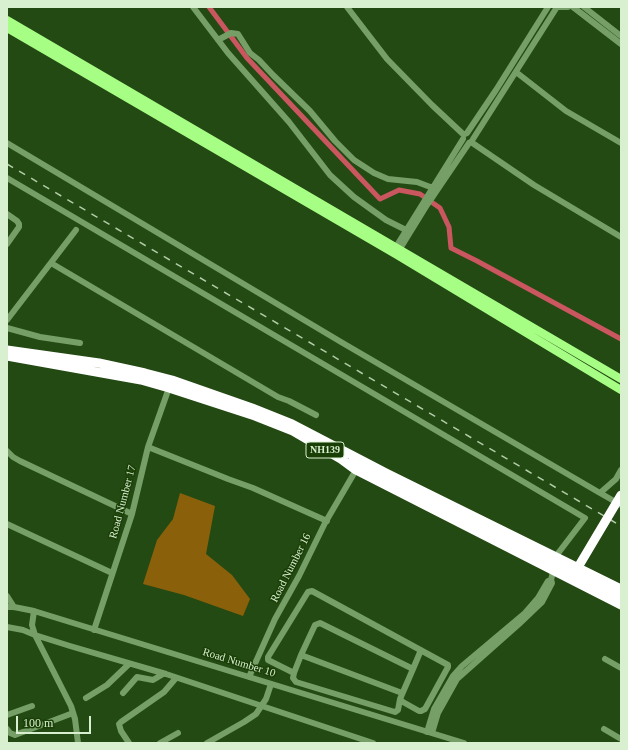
<!DOCTYPE html>
<style>
body{margin:0}
#map{position:relative;width:628px;height:750px;overflow:hidden;background:#244a13;font-family:"Times New Roman",serif}
canvas{display:block}
.frame{position:absolute;inset:0;border:8px solid #d8efd0;pointer-events:none}
.scale{position:absolute;left:16px;top:716px;width:75px;height:18px;box-sizing:border-box;border:2px solid #d8efd0;border-top:0;padding-left:5px;font-size:12px;line-height:14px;white-space:nowrap;color:#d8efd0;-webkit-text-stroke:3px #1a3f06;paint-order:stroke}
</style>
<div id="map">
<canvas width="628" height="750"></canvas>
<div class="frame"></div>
<div class="scale">100 m</div>
</div>
<script>
const context = document.querySelector('canvas').getContext('2d');
context.lineJoin = 'round';
function fillPath(path, color) { context.fillStyle = color; context.fill(path, 'evenodd'); }
const poly = rows => new Path2D(rows.map(r => 'M' + r).join(''));
function strokePath(path, color, width, dash) { context.strokeStyle = color; context.lineWidth = width; context.lineCap = dash ? 'butt' : 'round'; context.setLineDash(dash || []); context.stroke(path); }
function write(font, color, halo, rows, align = 'center') {
  context.font = font + ' "Times New Roman",serif'; context.lineWidth = 3; context.setLineDash([]); context.textBaseline = 'middle'; context.strokeStyle = halo; context.fillStyle = color; for (const [text, x, y, turn = 0] of rows) {
    context.save(); context.translate(x, y); context.rotate((+turn || 0) * Math.PI / 180); context.textAlign = isNaN(turn) ? turn : align; if (halo) context.strokeText(text, 0, 0); context.fillText(text, 0, 0); context.restore();
  }
}
fillPath(poly([
 [180,493,215,506,206,554,232,575,250,599,243,616,184,595,143,584,157,540,173,519]
]), '#8b600b');
strokePath(poly([
 [209,7,247,58,380,199,399,190,420,194,440,208,449,227,451,248,477,261,621,339]
]), '#ca5660', 5);
strokePath(poly([
 [193,7,228,53,289,122,330,175,354,197,386,220,406,230],
 [347,7,387,59,432,105,464,135],
 [560,7,568,7],
 [573,7,621,44],
 [584,7,621,36],
 [218,40,231,33,238,34,250,53,259,60,273,75,310,111,335,141,354,160,374,173,388,179,417,182,433,188],
 [516,72,566,111,621,143],
 [467,133,496,90,548,7],
 [473,139,557,7],
 [471,142,534,185,621,237],
 [7,143,341,342,600,493,616,479,621,470],
 [7,178,585,518,556,556,556,559],
 [7,214,17,221,19,224,19,227,7,244],
 [394,250,463,139],
 [398,252,427,205,469,143],
 [51,263,278,397,289,401,316,415],
 [7,320,76,230],
 [7,328,40,337,80,343],
 [148,447,228,479,253,488,327,521],
 [7,451,13,457,20,461,132,514],
 [600,493,621,505],
 [7,524,112,573],
 [7,596,14,607],
 [7,607,14,607,34,611,464,743],
 [34,611,32,625,35,635,70,646,166,674,373,743],
 [7,627,23,630,35,635,71,706,75,719,78,743],
 [94,630,132,514,148,447,170,385],
 [301,655,294,673,268,660,268,657,308,592,312,591,448,665,448,667,425,709,421,711,419,711,403,702,400,699,413,669,320,623,315,625,301,655,402,693],
 [605,659,621,668],
 [413,669,421,650],
 [294,673,293,678,296,682,395,712,398,710,400,699],
 [249,677,275,619,299,576,325,523,356,470],
 [123,693,137,677,153,680,163,674],
 [86,698,107,685,129,664],
 [7,715,32,706],
 [7,729,10,733,15,735,73,713],
 [604,729,621,739],
 [427,732,434,709,453,676,462,666,525,613,538,598,548,581,551,580],
 [432,733,438,713,457,679,519,624,542,602,552,583,551,580,554,568],
 [129,743,121,731,119,724,121,722,164,692,176,678],
 [160,743,178,733],
 [207,743,244,722,256,714,266,699,271,684]
]), '#759f66', 6);
strokePath(poly([
 [7,20,621,379],
 [7,28,397,255,621,390]
]), '#a6fe85', 8);
strokePath(poly([
 [7,350,99,363,145,373,172,380,252,408,292,424,386,473,621,589],
 [7,356,141,380,169,388,255,416,293,431,341,459,356,470,621,605]
]), '#fff', 9);
strokePath(poly([
 [7,164,621,526]
]), '#b2cca8', 1.5, [7, 7]);
strokePath(poly([
 [353,461,621,597],
 [574,574,621,495]
]), '#fff', 9);
for (const [x, y, w] of [
 [325,450,38]
]) { const box = new Path2D(); box.roundRect(x - w / 2, y - 8, w, 16, 3); context.fillStyle = '#1a3f06'; context.fill(box); strokePath(box, '#d8efd0', 1); }
write('bold 10px', '#d8efd0', null, [
 ["NH139",325,450]
]);
write('11px', '#d8efd0', '#1a3f06', [
 ["Road Number 17",123,502,-75],
 ["Road Number 16",291,568,-63],
 ["Road Number 10",239,663,17]
]);
</script>
